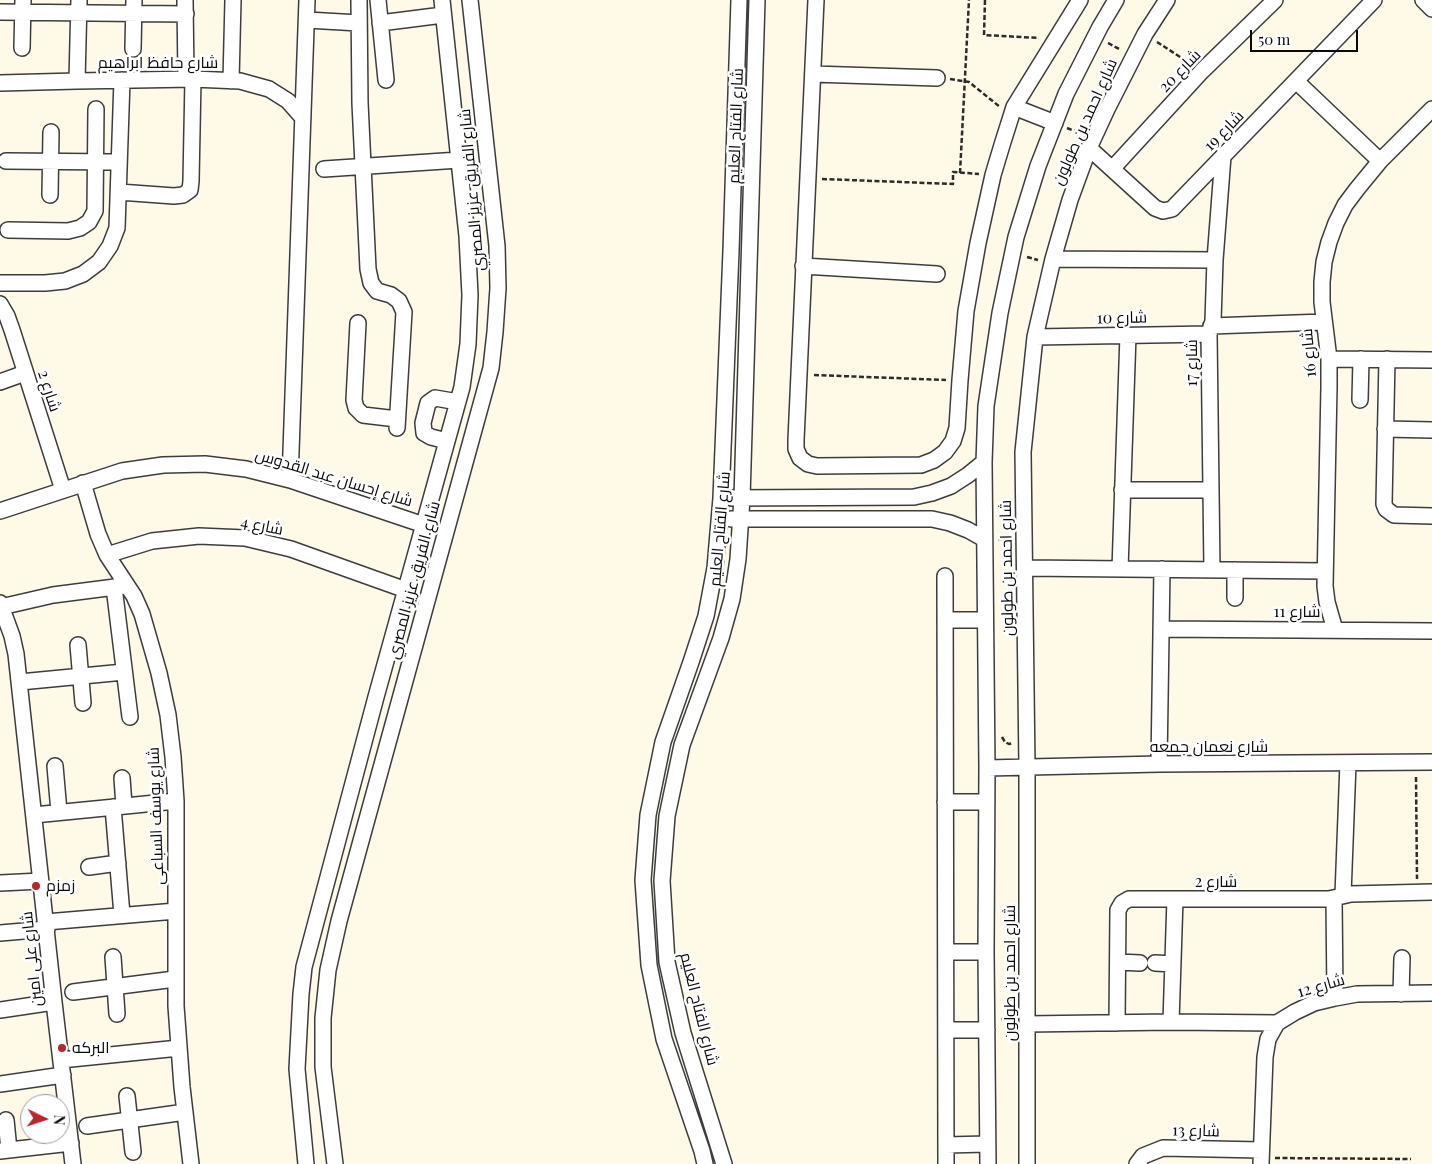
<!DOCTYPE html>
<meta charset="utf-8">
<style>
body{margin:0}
#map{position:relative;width:1432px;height:1164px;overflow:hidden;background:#fefae7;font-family:"Playfair Display",serif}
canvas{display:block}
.north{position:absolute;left:20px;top:1094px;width:50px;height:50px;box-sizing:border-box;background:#fff;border:1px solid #9d9d9d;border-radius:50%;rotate:94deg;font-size:14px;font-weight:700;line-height:20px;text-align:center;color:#0a0a0a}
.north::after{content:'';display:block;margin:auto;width:18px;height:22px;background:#b4282e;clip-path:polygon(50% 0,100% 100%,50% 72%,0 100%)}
.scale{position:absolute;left:1250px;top:30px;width:108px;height:22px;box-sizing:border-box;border:2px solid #0a0a0a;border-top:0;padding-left:6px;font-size:15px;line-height:18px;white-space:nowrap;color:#0a0a0a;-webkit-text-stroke:4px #fff;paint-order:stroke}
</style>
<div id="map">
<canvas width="1432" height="1164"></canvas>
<div class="north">N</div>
<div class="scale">50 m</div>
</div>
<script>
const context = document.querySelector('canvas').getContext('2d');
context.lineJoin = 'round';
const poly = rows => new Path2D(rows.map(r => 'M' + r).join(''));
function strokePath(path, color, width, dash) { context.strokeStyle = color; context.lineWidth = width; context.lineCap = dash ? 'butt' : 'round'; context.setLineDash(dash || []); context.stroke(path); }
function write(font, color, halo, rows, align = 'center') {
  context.font = font + ' "Playfair Display",Cairo,serif'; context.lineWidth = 5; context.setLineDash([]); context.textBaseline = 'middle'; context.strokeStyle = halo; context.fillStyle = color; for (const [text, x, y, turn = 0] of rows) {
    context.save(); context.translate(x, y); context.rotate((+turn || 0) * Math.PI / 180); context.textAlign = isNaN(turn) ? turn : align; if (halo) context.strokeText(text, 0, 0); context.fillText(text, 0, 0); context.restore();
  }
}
const minor = poly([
 [185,0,186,79],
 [359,0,360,103,368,269,371,283,377,291,391,295,399,301,404,312,397,428],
 [378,0,386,80],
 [816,0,796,440,796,449,800,458,808,464,817,466,921,465,934,460,945,452,953,441,957,428,960,380,966,311,978,243,993,175,1002,145,1014,107,1080,0],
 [1423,0,1432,9],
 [0,12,186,14],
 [307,20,359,23],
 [380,23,443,15],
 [22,48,23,0],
 [133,49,134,0],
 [813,74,937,78],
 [77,81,79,0],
 [231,81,233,0],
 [1296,81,1380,161],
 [0,83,77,81,193,79,240,81,269,89,288,101,303,118],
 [1014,107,1055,123],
 [1089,148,1155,208,1163,211,1172,209,1374,0],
 [6,161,119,162],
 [324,169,459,160],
 [1112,169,1202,71,1275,0],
 [119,192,174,196,183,195,190,190,191,181,193,79],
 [50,195,51,132],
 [8,230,68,231,80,228,89,222,95,211,96,109],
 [1053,259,1215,260],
 [803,266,937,274],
 [0,283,45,283,65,281,83,274,99,262,110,246,117,228,122,80],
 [0,304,7,316,12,330,63,490],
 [358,323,354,400,356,408,363,415,397,419],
 [1211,326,1324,322],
 [1035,337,1209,334],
 [1329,359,1432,360],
 [1387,359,1384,504,1386,509,1394,515,1432,516],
 [0,382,25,373],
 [1360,400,1361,359],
 [1385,429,1432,430],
 [447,441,431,437,424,433,423,423,428,403,435,398,458,402],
 [290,480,307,0],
 [83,483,98,534,107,555,134,596,142,614,159,673,168,715,173,757,176,801,176,1006,182,1087,191,1164],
 [1122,490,1211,490],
 [732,498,914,497,932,493,951,486,968,475,984,462],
 [0,511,122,471,163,465,205,464,246,469,290,480,424,525],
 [731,519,932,519,950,523,968,530,984,539],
 [107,555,152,541,199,536,245,538,291,549,406,590],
 [1025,568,1325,571],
 [1120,569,1128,335],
 [1212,570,1209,334,1213,321,1215,260,1223,156],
 [945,576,946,1164],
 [114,587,130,717],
 [1235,598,1235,570],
 [0,603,12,636,16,654,54,1002,73,1164],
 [1,607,53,595,123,586],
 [945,620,985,620],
 [1161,629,1432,631],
 [1335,630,1327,602,1325,586,1329,387,1329,359,1322,302,1322,282,1324,262,1329,242,1336,223,1345,205,1357,189,1380,161,1432,109],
 [78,645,83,703],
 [20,682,124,672],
 [1159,764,1162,569],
 [55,766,59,812],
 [987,768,1159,764,1432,762],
 [122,778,124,806],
 [945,802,987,802],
 [113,807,122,915],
 [34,815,176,801],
 [89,867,118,863],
 [0,883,41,881],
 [1343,895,1348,763],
 [1334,898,1335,998],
 [46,922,176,911],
 [0,933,47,929],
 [946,952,986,952],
 [113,957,117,1014],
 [1118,962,1140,963],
 [1155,963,1173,964],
 [73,992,175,979],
 [1401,994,1402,958],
 [0,1010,54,1002],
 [1171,1022,1175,899],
 [1117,1023,1118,910,1122,903,1129,899,1329,899,1351,894,1432,892],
 [1027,1024,1171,1022,1277,1023],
 [946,1030,987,1030],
 [61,1060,179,1048],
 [0,1084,63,1075],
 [127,1096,133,1152],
 [6,1120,9,1150],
 [87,1126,185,1112],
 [946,1145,987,1144],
 [0,1151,71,1143],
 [306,1164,297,1069,301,994,304,967,376,697,462,387,468,344,470,295,467,236,442,0],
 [335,1164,323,1067,323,1018,328,970,339,921,491,368,495,332,498,288,497,246,470,0],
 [705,1164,702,1151,664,1039,649,965,643,880,648,815,663,742,691,662,706,616,715,568,721,498,731,251,739,0],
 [724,1164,683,1033,667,962,662,881,667,816,682,745,721,638,732,599,738,559,742,498,757,0],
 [988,1164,986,952,987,768,984,462,986,406,1000,313,1016,237,1038,166,1066,94,1100,27,1116,0],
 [1027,1164,1027,767,1023,452,1035,337,1053,259,1070,200,1089,148,1107,109,1145,34,1167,0],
 [1137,1164,1143,1156,1163,1148,1261,1150],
 [1261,1164,1265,1057,1268,1039,1277,1023,1295,1012,1314,1003,1335,998,1357,994,1432,993]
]);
strokePath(minor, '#3d3d3d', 18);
strokePath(poly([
 [985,0,984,35,1039,38],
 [1157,42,1191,64],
 [1108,43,1121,50],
 [950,79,969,82,1000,107],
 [1067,128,1080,133],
 [960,173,969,0],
 [822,179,953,184,953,172,979,174],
 [1027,257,1038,260],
 [814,375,946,380],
 [998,539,1010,539],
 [1002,737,1005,742,1009,744,1013,743],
 [1416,777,1417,879],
 [1001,1019,1013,1018],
 [1275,1158,1411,1159]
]), '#2c2c2c', 2.5, [5, 2.5]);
strokePath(minor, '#fff', 15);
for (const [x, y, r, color] of [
 [36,886,5,"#b4282e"],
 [62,1048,5,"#b4282e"]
]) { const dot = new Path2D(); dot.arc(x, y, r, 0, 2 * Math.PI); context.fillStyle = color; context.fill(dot); strokePath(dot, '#fff', 2); }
write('16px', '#0a0a0a', '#fff', [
 ["شارع حافظ ابراهيم",158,63],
 ["شارع 20",1180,71,-46],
 ["شارع احمد بن طولون",1085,122,-66],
 ["شارع الفتاح العليم",736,126,-88],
 ["شارع 19",1224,131,-46],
 ["شارع الفريق عزيز المصري",472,190,-95],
 ["شارع 10",1122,318,-1],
 ["شارع 16",1309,353,-95],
 ["شارع 17",1192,363,-90],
 ["شارع 2",49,391,72],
 ["شارع إحسان عبد القدوس",334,478,17],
 ["شارع 4",262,526,11],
 ["شارع الفتاح العليم",720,529,-85],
 ["شارع احمد بن طولون",1007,568,-91],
 ["شارع الفريق عزيز المصري",414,580,-75],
 ["شارع 11",1297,612],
 ["شارع نعمان جمعه",1209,747],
 ["شارع يوسف السباعى",156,816,-92],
 ["شارع 2",1216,882],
 ["شارع على امين",32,959,-96],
 ["شارع احمد بن طولون",1010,973,-90],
 ["شارع 12",1321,986,-16],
 ["شارع الفتاح العليم",699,1009,76],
 ["شارع 13",1196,1131,1]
]);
write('16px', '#0a0a0a', '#fff', [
 ["زمزم",46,886],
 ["البركه",72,1048]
], 'left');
</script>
